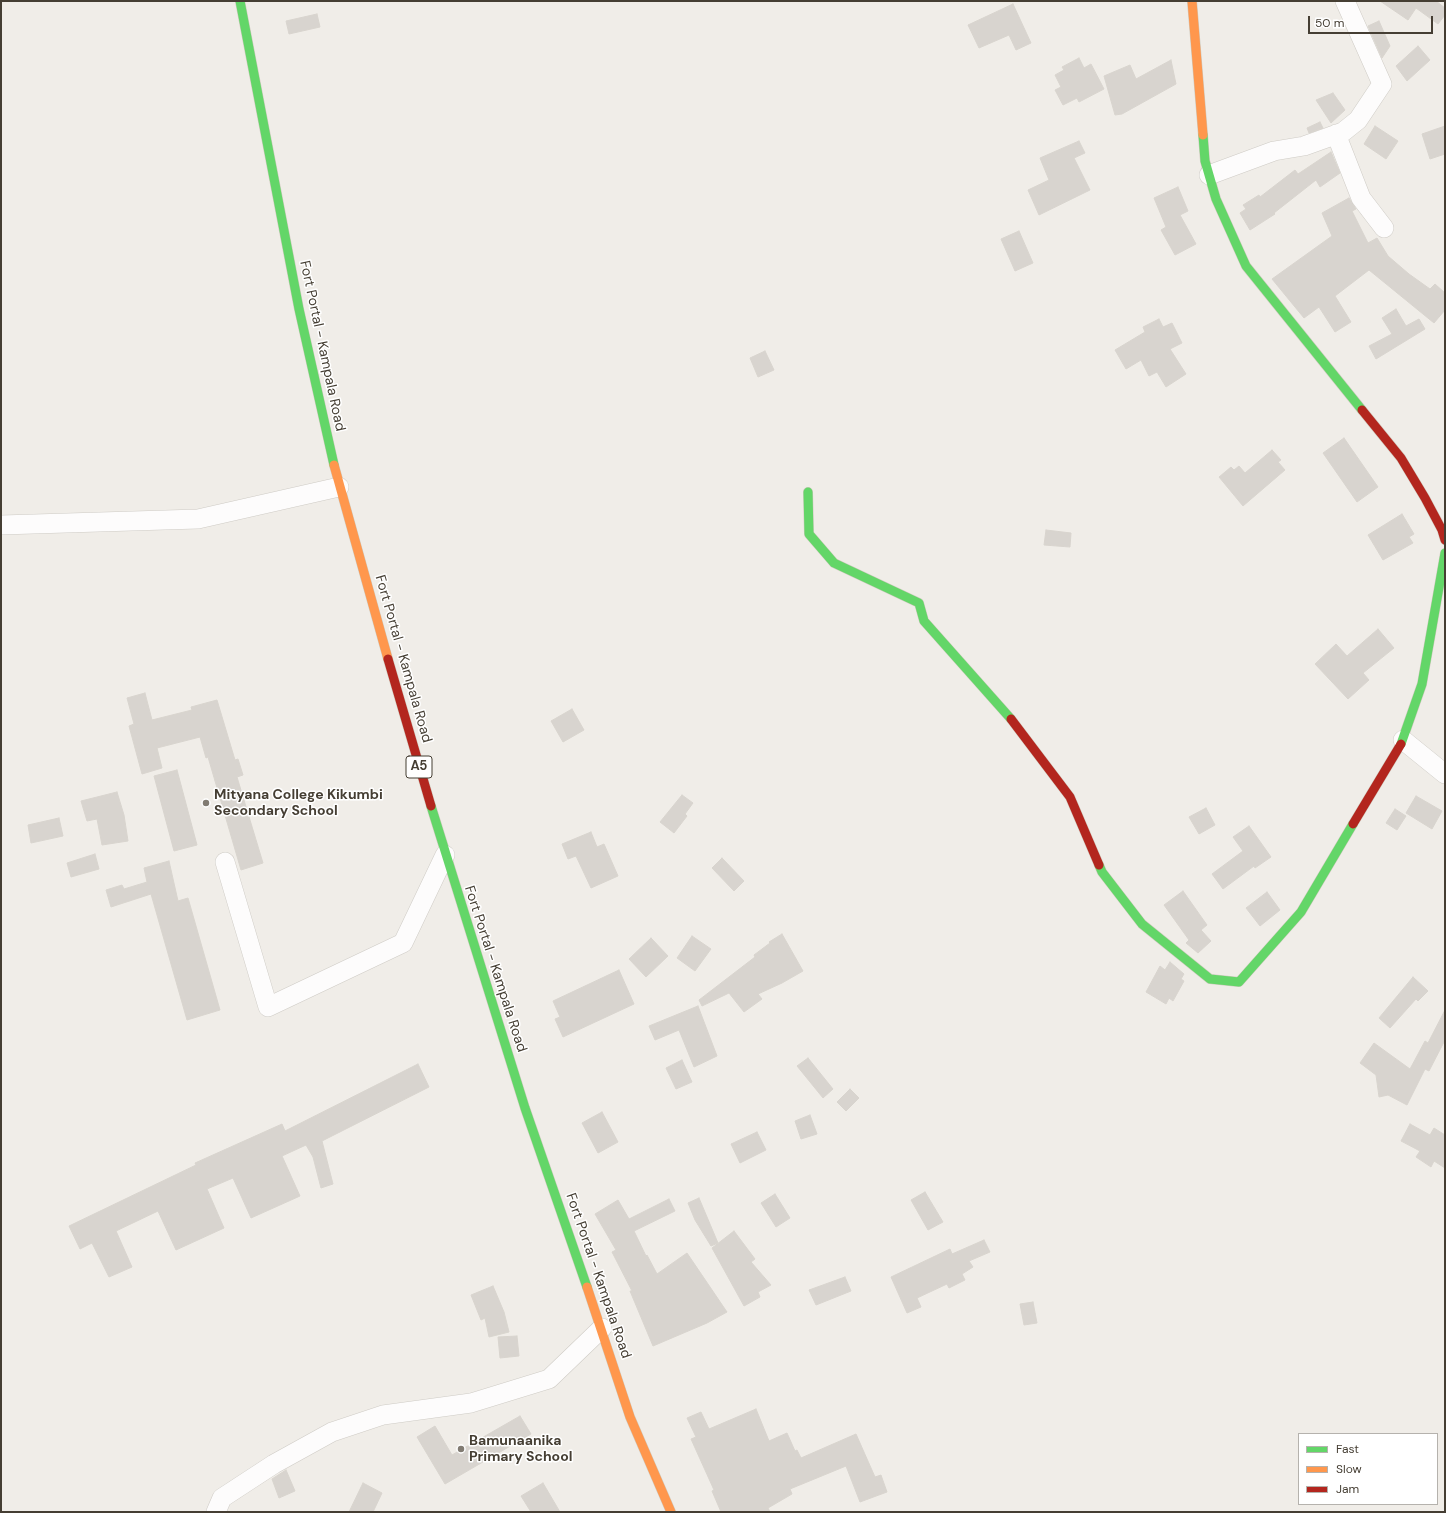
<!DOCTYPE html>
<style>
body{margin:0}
#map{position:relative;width:1446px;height:1513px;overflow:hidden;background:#f0ede8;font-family:"DM Sans",sans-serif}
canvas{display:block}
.frame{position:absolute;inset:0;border:2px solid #453e33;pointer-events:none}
.legend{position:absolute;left:1298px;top:1433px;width:140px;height:72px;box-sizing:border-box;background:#fff;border:1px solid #b5b2ad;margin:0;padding:5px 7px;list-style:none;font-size:12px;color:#453e33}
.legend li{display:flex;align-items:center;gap:8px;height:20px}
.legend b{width:20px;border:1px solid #b5b2ad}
.scale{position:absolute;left:1308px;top:16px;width:125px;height:18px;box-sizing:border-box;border:2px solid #453e33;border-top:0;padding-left:5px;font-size:12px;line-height:14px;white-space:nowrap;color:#453e33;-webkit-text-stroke:3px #fff;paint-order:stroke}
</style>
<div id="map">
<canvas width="1446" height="1513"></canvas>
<div class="frame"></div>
<ul class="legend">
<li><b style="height:5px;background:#63d668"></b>Fast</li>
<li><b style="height:5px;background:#ff974d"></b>Slow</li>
<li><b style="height:5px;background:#b3261e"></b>Jam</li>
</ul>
<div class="scale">50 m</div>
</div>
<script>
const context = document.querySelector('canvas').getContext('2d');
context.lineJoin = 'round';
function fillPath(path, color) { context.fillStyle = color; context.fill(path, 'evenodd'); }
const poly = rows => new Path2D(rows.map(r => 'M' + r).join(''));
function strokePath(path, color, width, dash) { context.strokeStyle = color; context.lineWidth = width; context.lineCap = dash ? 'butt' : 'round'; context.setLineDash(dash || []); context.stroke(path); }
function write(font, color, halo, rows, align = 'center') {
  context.font = font + ' "DM Sans",sans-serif'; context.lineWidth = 3; context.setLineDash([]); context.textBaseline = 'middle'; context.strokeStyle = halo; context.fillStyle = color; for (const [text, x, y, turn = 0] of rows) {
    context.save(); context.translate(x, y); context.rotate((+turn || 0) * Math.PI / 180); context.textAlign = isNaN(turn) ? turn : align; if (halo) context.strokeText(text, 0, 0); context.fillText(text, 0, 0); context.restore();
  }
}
const building = poly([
 [1380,1,1436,1,1445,8,1445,15,1438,24,1416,8,1408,20,1380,1],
 [1013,4,1031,43,1016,50,1009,35,979,48,968,25,1013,4],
 [317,14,320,27,289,34,286,21,317,14],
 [1379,21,1390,46,1382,58,1368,26,1379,21],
 [1418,46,1430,60,1407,81,1396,66,1418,46],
 [1079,58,1084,68,1091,64,1104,89,1079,102,1077,98,1063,105,1055,90,1061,87,1055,75,1064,70,1062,67,1079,58],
 [1171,60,1176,84,1122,114,1115,115,1104,76,1130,65,1136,79,1171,60],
 [1333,93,1345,110,1331,123,1316,100,1333,93],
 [1320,122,1323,128,1309,133,1307,128,1320,122],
 [1375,126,1398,141,1386,159,1364,144,1375,126],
 [1445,126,1445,154,1430,159,1422,134,1445,126],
 [1079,141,1085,153,1074,158,1090,190,1039,215,1028,190,1049,180,1040,158,1079,141],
 [1331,152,1340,173,1320,187,1316,180,1274,213,1275,214,1250,230,1240,213,1246,209,1243,205,1259,195,1260,197,1295,170,1298,174,1331,152],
 [1178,187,1188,211,1180,215,1196,244,1175,255,1161,230,1166,227,1154,198,1178,187],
 [1349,198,1356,209,1352,211,1368,243,1377,238,1388,256,1409,274,1430,289,1435,284,1445,293,1445,310,1434,323,1369,270,1335,296,1351,322,1335,332,1319,307,1304,318,1272,279,1332,236,1322,213,1349,198],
 [1019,231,1033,263,1015,271,1001,239,1019,231],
 [1396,309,1406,326,1419,319,1425,329,1376,359,1369,346,1392,334,1382,318,1396,309],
 [1159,319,1163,327,1172,323,1182,343,1170,349,1186,374,1166,387,1157,372,1149,376,1141,360,1126,369,1115,350,1145,332,1143,327,1159,319],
 [765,351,774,370,758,377,750,358,765,351],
 [1344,438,1378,487,1357,502,1323,453,1344,438],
 [1272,450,1281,460,1278,462,1285,470,1243,506,1219,477,1231,467,1234,470,1239,466,1245,473,1272,450],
 [1402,514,1414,534,1409,537,1413,543,1383,560,1368,535,1402,514],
 [1046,530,1071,533,1070,547,1044,545,1046,530],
 [1378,629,1394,648,1363,673,1369,680,1348,699,1315,664,1336,644,1347,656,1378,629],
 [145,693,152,720,192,710,191,707,217,700,235,760,238,759,243,775,237,777,263,863,241,870,208,757,206,758,200,737,157,748,162,768,142,774,129,726,134,724,127,698,145,693],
 [572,709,584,730,563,742,551,721,572,709],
 [177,770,197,845,174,851,154,776,177,770],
 [117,792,124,815,128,841,102,845,97,819,87,821,81,801,117,792],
 [682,795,693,803,685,814,687,816,674,833,660,822,682,795],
 [1416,796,1442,811,1432,829,1406,813,1416,796],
 [1206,808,1215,825,1199,834,1189,817,1206,808],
 [1395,809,1406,816,1397,830,1386,823,1395,809],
 [59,818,63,836,31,843,28,825,59,818],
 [1249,826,1271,857,1255,868,1254,866,1223,889,1212,874,1243,851,1233,837,1249,826],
 [591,832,597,847,604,844,618,876,591,888,576,856,568,859,562,844,591,832],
 [95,854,99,869,71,877,67,863,95,854],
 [722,858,744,881,734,891,712,868,722,858],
 [169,861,178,901,188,898,220,1010,187,1020,151,894,111,907,106,890,122,885,124,889,147,882,144,868,169,861],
 [1183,891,1207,925,1201,930,1211,941,1198,953,1186,943,1189,940,1164,905,1183,891],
 [1267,892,1280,910,1260,926,1246,908,1267,892],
 [782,934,803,971,782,983,758,994,762,999,744,1012,729,993,702,1006,699,1000,755,957,754,955,770,943,769,942,782,934],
 [692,936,711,949,695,971,677,958,692,936],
 [651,938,668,956,646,977,629,959,651,938],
 [1170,962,1184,974,1181,979,1184,981,1173,1001,1169,998,1166,1004,1146,992,1160,966,1165,970,1170,962],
 [619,970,634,1004,563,1037,555,1019,560,1017,553,1001,619,970],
 [1413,977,1428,991,1418,1001,1416,999,1390,1028,1379,1018,1413,977],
 [698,1006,717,1056,694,1067,679,1030,655,1040,649,1026,698,1006],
 [1445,1010,1445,1040,1429,1071,1425,1069,1407,1105,1388,1095,1379,1097,1376,1075,1360,1063,1374,1043,1410,1069,1425,1041,1428,1043,1445,1010],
 [808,1058,833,1089,823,1098,797,1066,808,1058],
 [682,1060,692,1082,676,1089,666,1068,682,1060],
 [418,1064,429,1087,322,1141,333,1184,321,1188,313,1157,306,1145,282,1156,300,1196,251,1218,233,1178,207,1189,224,1228,176,1250,158,1211,116,1231,132,1267,109,1277,92,1243,80,1249,69,1226,196,1165,195,1163,282,1124,285,1131,418,1064],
 [850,1089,859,1098,846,1111,837,1102,850,1089],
 [602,1112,618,1142,598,1153,582,1123,602,1112],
 [810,1115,817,1134,801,1139,795,1121,810,1115],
 [1410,1124,1430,1135,1434,1128,1445,1135,1445,1168,1434,1161,1431,1167,1416,1157,1420,1151,1401,1141,1410,1124],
 [757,1132,766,1150,740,1163,731,1144,757,1132],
 [925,1192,943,1222,928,1230,911,1200,925,1192],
 [775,1194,790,1218,776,1227,761,1203,775,1194],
 [699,1198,718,1243,711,1246,695,1220,688,1203,699,1198],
 [669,1199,675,1211,634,1231,646,1256,647,1255,657,1274,687,1253,727,1312,707,1323,653,1346,630,1291,632,1291,612,1252,616,1250,595,1214,618,1200,629,1219,669,1199],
 [734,1231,755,1259,751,1262,771,1285,758,1292,760,1297,744,1306,712,1248,734,1231],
 [984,1240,990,1252,969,1261,973,1267,962,1274,965,1280,949,1288,947,1284,917,1298,921,1307,907,1313,891,1277,950,1249,952,1254,984,1240],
 [845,1277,851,1291,816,1305,809,1290,845,1277],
 [493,1286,504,1312,509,1332,489,1337,485,1318,481,1320,471,1295,493,1286],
 [1033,1302,1037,1323,1024,1325,1020,1304,1033,1302],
 [517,1336,519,1356,500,1358,498,1337,517,1336],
 [756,1409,769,1441,787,1433,795,1451,797,1450,801,1458,856,1434,875,1477,881,1475,887,1492,860,1502,846,1466,790,1489,792,1494,768,1508,770,1512,721,1512,712,1491,714,1490,691,1439,696,1437,687,1418,701,1412,709,1429,756,1409],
 [520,1416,531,1434,445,1484,417,1437,435,1426,452,1455,520,1416],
 [286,1470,295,1491,279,1498,272,1479,286,1470],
 [363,1483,382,1493,373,1512,349,1512,363,1483],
 [543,1483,560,1512,531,1512,521,1496,543,1483]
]);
fillPath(building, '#d8d4cf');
strokePath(building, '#d8d4ce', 1);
const street = poly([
 [1336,134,1361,198,1384,228],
 [1209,175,1274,151,1304,146,1343,132,1358,120,1382,84,1345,1],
 [1,525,198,519,339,487],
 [1403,740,1445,774],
 [225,862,268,1007,403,943,445,855],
 [216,1512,222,1498,274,1464,332,1432,383,1415,471,1403,549,1379,602,1328]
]);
const fast = poly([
 [240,1,299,309,334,465],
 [1203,135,1205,161,1216,199,1246,266,1362,410],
 [808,492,809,534,834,563,919,603,924,621,1011,719],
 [1401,744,1422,684,1445,553],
 [431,806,525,1108,587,1287],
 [1099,865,1102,872,1142,924,1210,979,1239,982,1301,912,1353,824]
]);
const slow = poly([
 [1192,1,1203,135],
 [334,465,388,659],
 [587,1287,630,1417,671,1512]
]);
const jam = poly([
 [1362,410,1401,458,1425,498,1442,530,1445,540],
 [388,659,431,806],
 [1011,719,1070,797,1099,865],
 [1353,824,1401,744]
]);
strokePath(street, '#cecbc5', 20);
strokePath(fast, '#cfcabe', 10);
strokePath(slow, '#cfcabe', 10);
strokePath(jam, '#cfcabe', 10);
strokePath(street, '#fdfcfc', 19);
strokePath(fast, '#63d668', 9);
strokePath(slow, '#ff974d', 9);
strokePath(jam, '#b3261e', 9);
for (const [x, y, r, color] of [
 [206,803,4,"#817b72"],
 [461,1449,4,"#817b72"]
]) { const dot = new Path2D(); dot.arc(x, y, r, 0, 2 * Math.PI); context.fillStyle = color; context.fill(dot); strokePath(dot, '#fff', 1.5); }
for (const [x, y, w] of [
 [419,767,26]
]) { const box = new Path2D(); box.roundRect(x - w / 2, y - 11, w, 22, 3); context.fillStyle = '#fff'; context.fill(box); strokePath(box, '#453e33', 1); }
write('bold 13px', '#453e33', null, [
 ["A5",419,767]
]);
write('14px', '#453e33', '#fff', [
 ["Fort Portal - Kampala Road",322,346,78],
 ["Fort Portal - Kampala Road",403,659,74],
 ["Fort Portal - Kampala Road",495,969,72],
 ["Fort Portal - Kampala Road",598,1276,71]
]);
write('bold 14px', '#453e33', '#fff', [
 ["Mityana College Kikumbi",214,795],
 ["Secondary School",214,811],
 ["Bamunaanika",469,1441],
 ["Primary School",469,1457]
], 'left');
</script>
